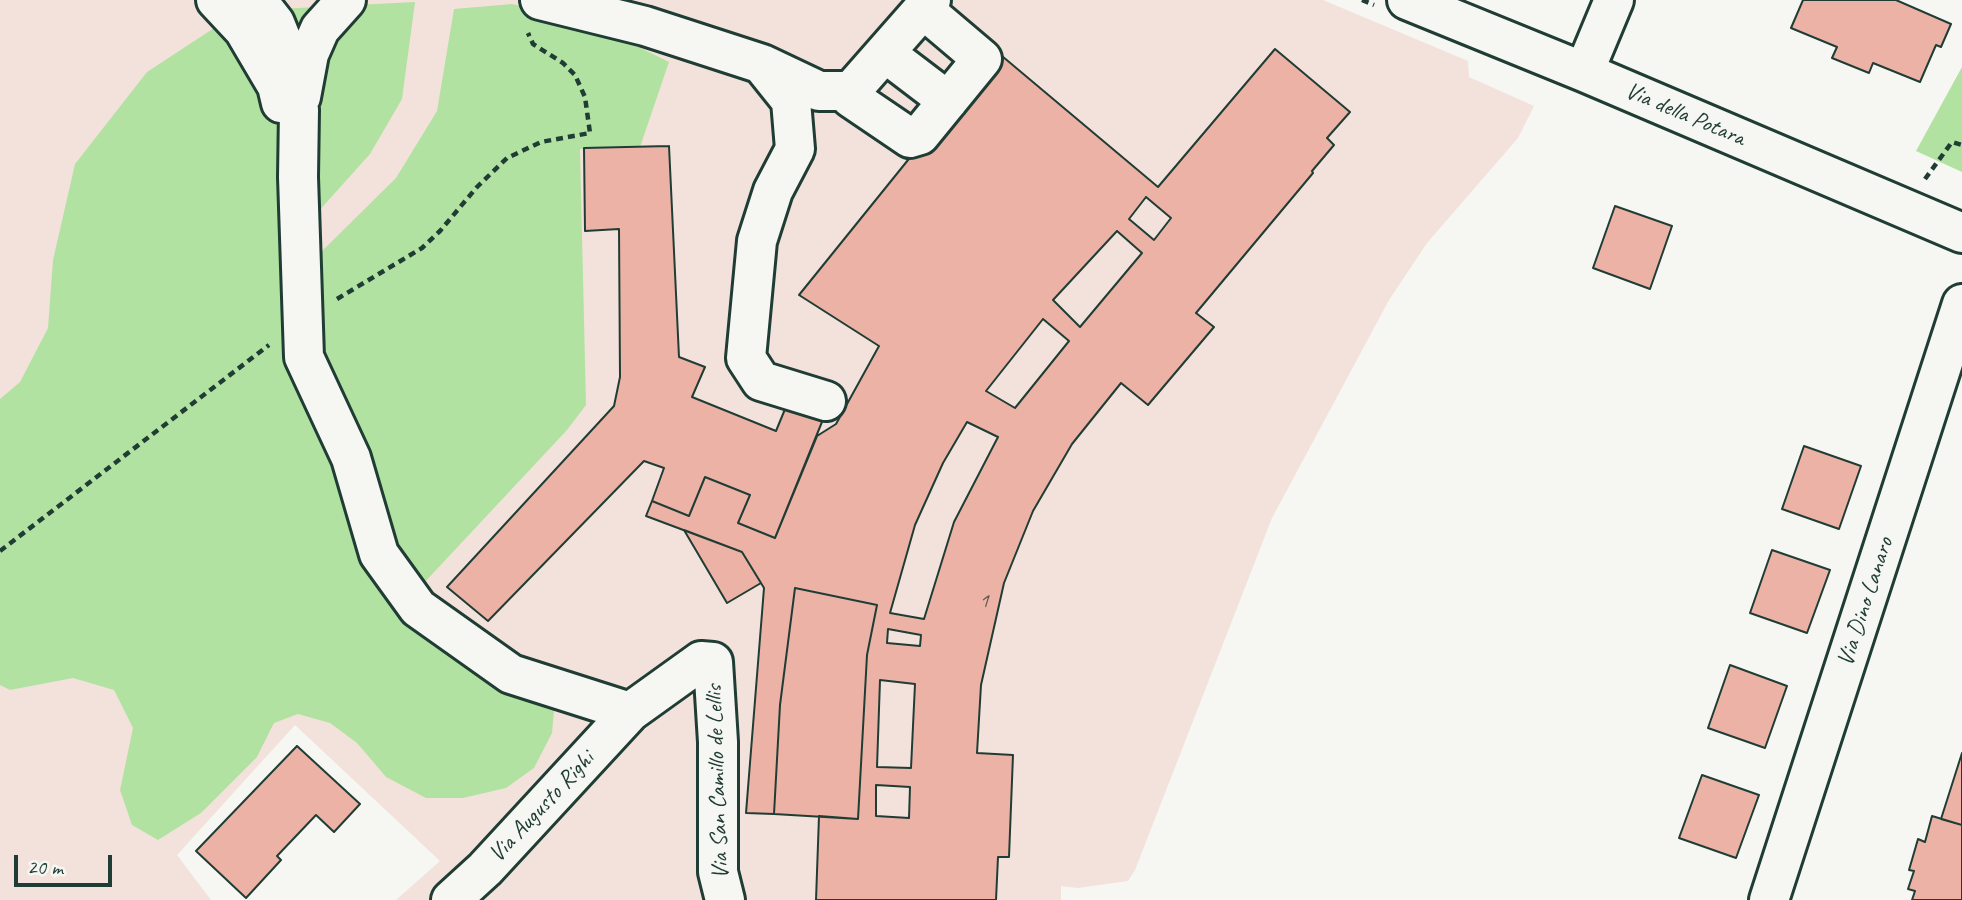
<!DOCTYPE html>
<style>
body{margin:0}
#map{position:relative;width:1962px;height:900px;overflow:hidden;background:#f6f6f2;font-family:Caveat,sans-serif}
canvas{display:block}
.scale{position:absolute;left:14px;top:855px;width:98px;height:32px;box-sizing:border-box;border:4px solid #1f3d34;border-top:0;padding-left:9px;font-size:21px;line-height:24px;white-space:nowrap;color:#1f3d34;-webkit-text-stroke:5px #f6f6f2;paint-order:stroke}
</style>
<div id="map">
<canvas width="1962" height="900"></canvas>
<div class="scale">20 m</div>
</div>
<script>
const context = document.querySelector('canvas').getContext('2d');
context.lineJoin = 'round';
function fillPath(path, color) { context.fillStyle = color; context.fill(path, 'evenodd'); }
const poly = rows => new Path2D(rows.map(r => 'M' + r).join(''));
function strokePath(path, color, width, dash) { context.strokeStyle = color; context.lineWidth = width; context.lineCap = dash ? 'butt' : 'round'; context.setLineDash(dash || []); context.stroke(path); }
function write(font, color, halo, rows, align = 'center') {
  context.font = font + ' Caveat,sans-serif'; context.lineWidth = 5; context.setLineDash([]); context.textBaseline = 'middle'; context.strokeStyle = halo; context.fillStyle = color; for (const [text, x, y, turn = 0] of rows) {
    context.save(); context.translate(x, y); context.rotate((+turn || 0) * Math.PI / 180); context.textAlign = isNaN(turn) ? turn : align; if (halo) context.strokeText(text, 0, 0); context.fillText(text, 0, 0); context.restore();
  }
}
fillPath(poly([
 [0,0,1323,0,1468,61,1469,77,1534,106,1518,138,1427,243,1389,300,1272,518,1135,870,1128,881,1078,888,1061,886,1061,900,396,900,440,861,295,725,177,855,211,900,0,900]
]), '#f3e2db');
fillPath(poly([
 [415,2,402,99,370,154,290,243,370,555,555,699,552,733,534,768,506,788,463,798,426,798,386,777,357,743,330,723,298,714,274,723,257,757,201,813,158,840,132,825,120,790,133,728,114,690,73,678,10,690,0,685,0,399,20,382,48,328,53,260,75,164,147,72,240,11],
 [512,4,586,21,669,62,640,147,580,149,586,405,567,430,423,584,393,559,335,431,317,320,318,255,396,178,437,111,454,9],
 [1962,67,1962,172,1916,151]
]), '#b2e2a1');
const building = poly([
 [1803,0,1896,0,1951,24,1941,47,1936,45,1920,82,1873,63,1869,73,1832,58,1837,47,1791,28,1803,0],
 [1275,49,1350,112,1327,138,1334,145,1312,171,1313,173,1196,313,1214,327,1148,405,1121,383,1072,444,1033,511,1004,583,981,685,977,753,1013,755,1009,857,998,857,996,900,816,900,819,816,858,819,867,655,877,605,795,588,780,705,774,814,746,813,764,588,742,552,646,516,652,501,689,516,705,477,750,495,738,523,775,538,817,436,836,424,879,346,799,295,996,51,1158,187,1275,49],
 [1146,197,1171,218,1154,240,1129,219,1146,197],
 [1117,231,1142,253,1080,327,1053,300,1117,231],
 [1043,319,1069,341,1015,408,986,391,1043,319],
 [967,422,998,437,954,522,924,619,890,613,915,525,943,463,967,422],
 [888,629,921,635,920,646,887,643,888,629],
 [880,680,915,684,911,768,877,767,880,680],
 [876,785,910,787,909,818,876,816,876,785],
 [669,146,679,357,705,367,692,397,776,431,790,397,826,412,775,538,738,523,750,495,705,477,689,516,652,501,664,468,644,461,488,621,447,587,614,406,620,377,619,229,585,231,584,148,669,146],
 [1615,206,1672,226,1650,289,1593,268,1615,206],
 [1804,446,1861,466,1839,529,1782,509,1804,446],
 [684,530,742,552,761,583,727,603,684,530],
 [1772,550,1830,570,1807,633,1750,613,1772,550],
 [795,588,877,605,867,655,858,819,774,814,780,705,795,588],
 [1730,665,1787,686,1765,748,1708,728,1730,665],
 [297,746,360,804,334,832,316,815,277,856,281,860,246,898,196,851,297,746],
 [1962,753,1962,825,1941,819,1962,753],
 [1702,775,1759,795,1736,858,1679,838,1702,775],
 [1932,816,1962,825,1962,900,1912,900,1915,891,1908,889,1914,871,1909,870,1918,839,1925,842,1932,816]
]);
fillPath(building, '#ecb2a6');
strokePath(building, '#1f3d34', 2);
const minor = poly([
 [216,0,244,30,277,86,281,103],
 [257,0,275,23,287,53,299,110,298,177,304,357,351,458,379,554,418,608,511,674,630,712,701,661,713,662,718,742,718,872,725,900],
 [540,0,645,26,762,64,819,91,851,91,931,0],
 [1407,0,1584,72,1962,233],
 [885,53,948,101],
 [763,66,791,101,795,149,773,191,757,241,746,358,761,381,826,401],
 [1584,72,1614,0],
 [851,91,851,98,910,138,920,135,982,59,923,9],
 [301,97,309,54,320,29,346,0],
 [451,900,485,869,630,712],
 [1769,900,1962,304]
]);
strokePath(minor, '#1f3d34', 44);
strokePath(poly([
 [1362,0,1374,5],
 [1925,179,1952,142,1962,145],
 [337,299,422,248,440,231,477,187,507,158,541,142,590,133,585,97,575,75,563,63,533,44,528,33],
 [0,551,269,345]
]), '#1f3d34', 4.5, [7, 5]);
strokePath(minor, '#f6f6f2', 38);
write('21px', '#525a50', null, [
 ["1",984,601]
]);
write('24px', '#1f3d34', '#f6f6f2', [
 ["Via della Potara",1685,115,23],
 ["Via Dino Lanaro",1866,602,-72],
 ["Via San Camillo de Lellis",718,782,-92],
 ["Via Augusto Righi",542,807,-47]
]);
</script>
